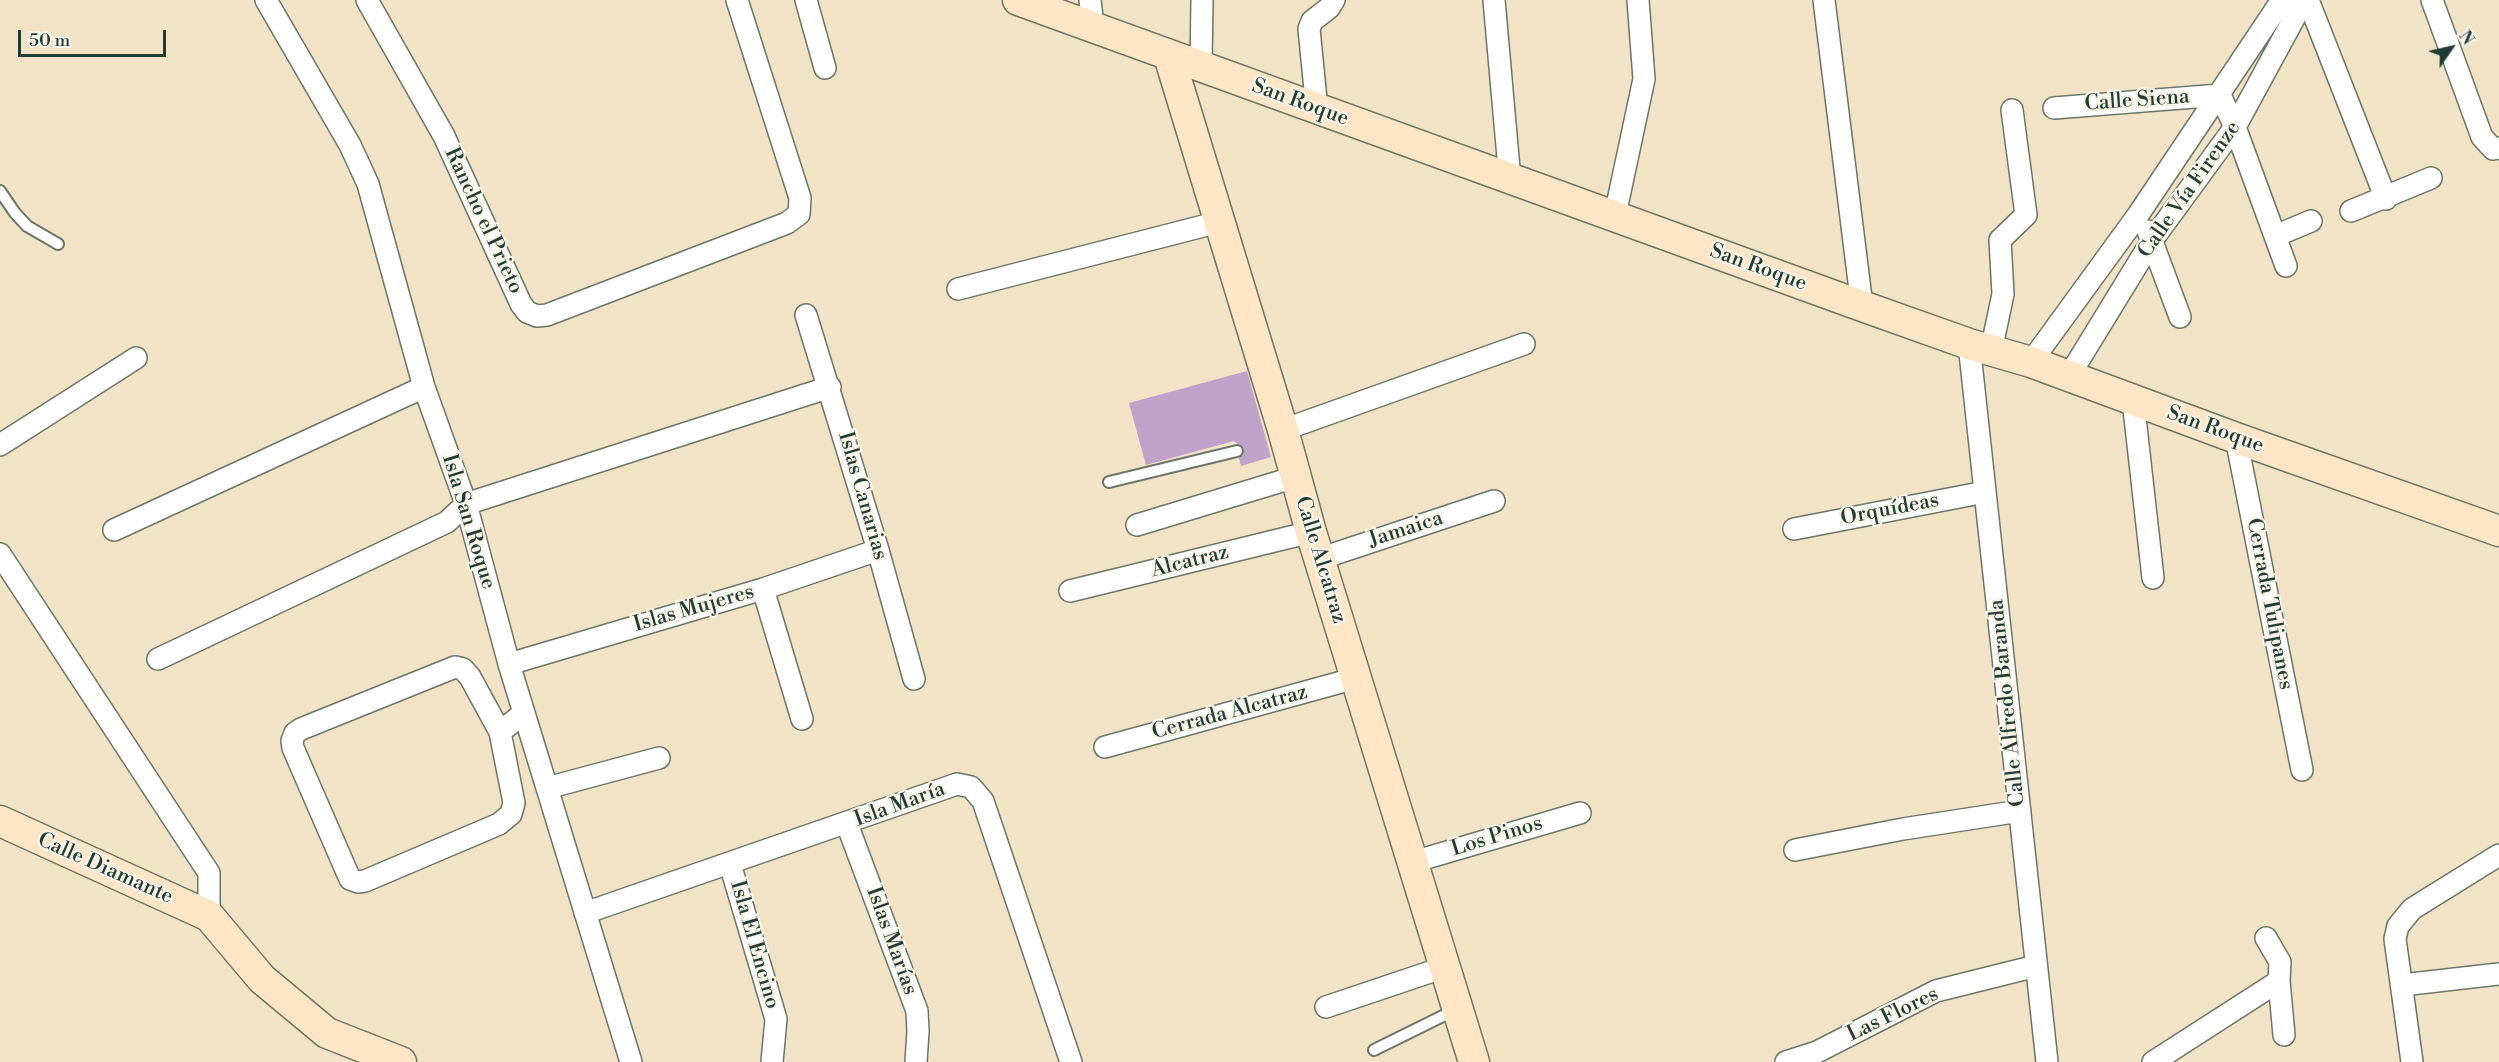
<!DOCTYPE html>
<meta charset="utf-8">
<style>
body{margin:0}
#map{position:relative;width:2499px;height:1062px;overflow:hidden;background:#f2e2c6;font-family:"Libre Bodoni",serif}
canvas{display:block}
.north{position:absolute;left:2421px;top:18px;width:60px;height:60px;-webkit-text-stroke:4px #f7f3e8;paint-order:stroke;rotate:56deg;font-size:16px;font-weight:700;line-height:24px;text-align:center;color:#1f3d34}
.north::after{content:'';display:block;margin:auto;width:21px;height:27px;background:#1f3d34;clip-path:polygon(50% 0,100% 100%,50% 72%,0 100%)}
.scale{position:absolute;left:18px;top:30px;width:148px;height:27px;box-sizing:border-box;border:3px solid #1f3d34;border-top:0;padding-left:8px;font-size:18px;line-height:21px;white-space:nowrap;color:#1f3d34;-webkit-text-stroke:4px #f7f3e8;paint-order:stroke}
</style>
<div id="map">
<canvas width="2499" height="1062"></canvas>
<div class="north">N</div>
<div class="scale">50 m</div>
</div>
<script>
const context = document.querySelector('canvas').getContext('2d');
context.lineJoin = 'round';
function fillPath(path, color) { context.fillStyle = color; context.fill(path, 'evenodd'); }
const poly = rows => new Path2D(rows.map(r => 'M' + r).join(''));
function strokePath(path, color, width, dash) { context.strokeStyle = color; context.lineWidth = width; context.lineCap = dash ? 'butt' : 'round'; context.setLineDash(dash || []); context.stroke(path); }
function write(font, color, halo, rows, align = 'center') {
  context.font = font + ' "Libre Bodoni",serif'; context.lineWidth = 4.5; context.setLineDash([]); context.textBaseline = 'middle'; context.strokeStyle = halo; context.fillStyle = color; for (const [text, x, y, turn = 0] of rows) {
    context.save(); context.translate(x, y); context.rotate((+turn || 0) * Math.PI / 180); context.textAlign = isNaN(turn) ? turn : align; if (halo) context.strokeText(text, 0, 0); context.fillText(text, 0, 0); context.restore();
  }
}
fillPath(poly([
 [1247,371,1271,457,1241,466,1239,458,1244,454,1244,449,1234,441,1146,465,1129,403]
]), '#bfa2c9');
const lane = poly([
 [0,191,15,213,27,226,58,244],
 [1109,482,1237,451],
 [1374,1050,1455,1010]
]);
const street = poly([
 [266,0,350,145,368,184,424,387,466,504,509,664,631,1062],
 [367,0,444,136,521,304,527,312,537,316,547,315,787,223,799,214,800,198,737,0],
 [806,0,825,68],
 [1090,0,1093,26],
 [1494,0,1510,180],
 [1824,0,1862,306],
 [2308,0,2386,199],
 [2432,0,2482,137,2493,149,2499,148],
 [1201,67,1202,0],
 [2054,108,2220,95,2235,127,2286,266],
 [1317,110,1309,29,1312,21,1329,8,1334,0],
 [2351,211,2431,178],
 [1615,215,1644,79,1638,0],
 [2148,231,2180,317],
 [2275,236,2311,221],
 [958,289,1219,222],
 [806,315,878,550,914,679],
 [1969,344,2047,1062],
 [1991,351,2003,294,2000,240,2026,215,2012,110],
 [2031,362,2138,215,2282,0],
 [2069,376,2153,239,2235,127,2304,0],
 [2133,400,2153,578],
 [1283,430,1524,344],
 [2236,438,2302,770],
 [0,445,136,358],
 [1137,525,1295,477],
 [1794,529,1985,492],
 [114,530,424,387],
 [0,554,209,873,209,916],
 [1319,559,1494,501],
 [763,589,802,719],
 [1070,591,1311,532],
 [158,659,447,522,466,504,830,387],
 [509,664,763,589,878,550],
 [500,732,470,677,463,669,455,667,301,729,295,733,292,741,293,748,350,879,358,882,365,881,499,824,511,814,514,803,500,732,524,713],
 [1105,747,1356,678],
 [547,788,659,758],
 [847,824,917,1011,918,1031,916,1062],
 [1795,850,1903,829,2020,811],
 [1413,862,1580,813],
 [730,864,776,1019,772,1062],
 [585,913,957,784,971,787,983,801,1071,1062],
 [2266,938,2280,962,2279,981,2284,1035],
 [2402,985,2499,974],
 [1326,1007,1445,967],
 [1786,1062,1817,1052,1936,991,2036,966],
 [2153,1062,2279,981],
 [2412,1062,2395,939,2398,926,2412,909,2499,855]
]);
const secondary = poly([
 [1018,0,1862,306,1969,344,2031,362,2236,438,2499,531],
 [1169,56,1283,430,1311,532,1474,1062],
 [0,821,209,916,262,979,327,1033,401,1062]
]);
strokePath(lane, '#697767', 14);
strokePath(street, '#697767', 24);
strokePath(secondary, '#697767', 33);
strokePath(lane, '#fff', 10);
strokePath(street, '#fff', 21);
strokePath(secondary, '#fee5c5', 30);
write('21px', '#1f3d34', '#f7f3e8', [
 ["Calle Siena",2137,101,-4],
 ["San Roque",1300,103,20],
 ["Calle Vía Firenze",2190,190,-55],
 ["Rancho el Prieto",483,221,65],
 ["San Roque",1758,268,20],
 ["San Roque",2215,430,20],
 ["Islas Canarias",862,496,74],
 ["Orquídeas",1890,510,-11],
 ["Isla San Roque",468,522,73],
 ["Jamaica",1406,530,-18],
 ["Calle Alcatraz",1320,560,73],
 ["Alcatraz",1190,562,-14],
 ["Cerrada Tulipanes",2269,604,79],
 ["Islas Mujeres",694,609,-16],
 ["Calle Alfredo Baranda",2008,703,-96],
 ["Cerrada Alcatraz",1230,713,-15],
 ["Isla María",900,805,-20],
 ["Los Pinos",1497,837,-17],
 ["Calle Diamante",105,869,24],
 ["Islas Marías",891,941,70],
 ["Isla El Encino",754,945,74],
 ["Las Flores",1893,1015,-26]
]);
</script>
